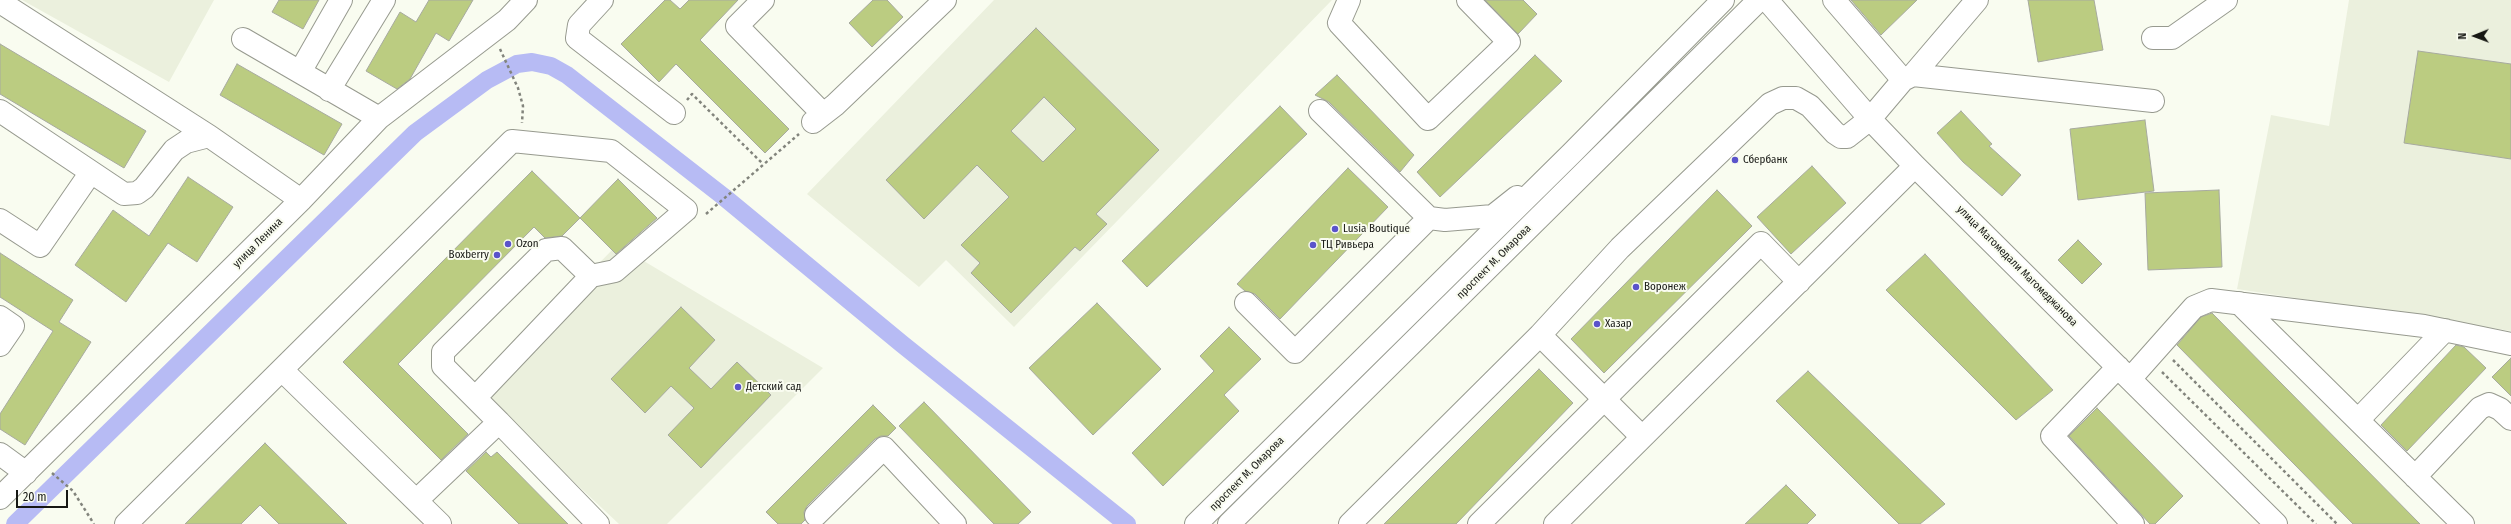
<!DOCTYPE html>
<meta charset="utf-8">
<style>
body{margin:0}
#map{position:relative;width:2511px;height:524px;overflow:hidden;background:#f9fcf0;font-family:"Fira Sans Condensed",sans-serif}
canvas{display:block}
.north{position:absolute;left:2455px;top:16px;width:40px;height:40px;-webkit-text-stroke:3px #f9fcf0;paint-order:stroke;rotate:269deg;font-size:11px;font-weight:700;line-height:16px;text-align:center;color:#171814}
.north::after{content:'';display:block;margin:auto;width:14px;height:18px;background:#171814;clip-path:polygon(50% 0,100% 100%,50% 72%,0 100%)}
.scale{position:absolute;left:16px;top:490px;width:52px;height:18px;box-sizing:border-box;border:2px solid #171814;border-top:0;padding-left:5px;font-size:12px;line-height:14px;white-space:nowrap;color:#171814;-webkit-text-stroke:3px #f9fcf0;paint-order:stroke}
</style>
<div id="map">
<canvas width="2511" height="524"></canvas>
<div class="north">N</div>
<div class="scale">20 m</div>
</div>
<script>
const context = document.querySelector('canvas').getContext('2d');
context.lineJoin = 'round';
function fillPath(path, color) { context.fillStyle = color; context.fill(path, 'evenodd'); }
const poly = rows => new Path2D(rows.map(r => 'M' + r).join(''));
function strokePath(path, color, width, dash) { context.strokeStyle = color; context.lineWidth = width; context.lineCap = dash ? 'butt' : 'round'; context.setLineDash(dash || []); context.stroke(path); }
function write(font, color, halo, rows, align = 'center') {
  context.font = font + ' "Fira Sans Condensed",sans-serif'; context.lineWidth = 4; context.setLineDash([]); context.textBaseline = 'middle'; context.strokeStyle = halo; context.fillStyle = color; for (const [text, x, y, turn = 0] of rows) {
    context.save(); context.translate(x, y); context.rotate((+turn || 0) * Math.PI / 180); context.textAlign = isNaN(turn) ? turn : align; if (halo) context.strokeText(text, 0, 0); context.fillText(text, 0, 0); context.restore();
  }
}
fillPath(poly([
 [22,0,214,0,169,82],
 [994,0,1332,0,1014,327,946,260,919,287,807,194],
 [2349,0,2511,0,2511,331,2237,289,2271,115,2329,126],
 [617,245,823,368,667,524,619,524,475,389]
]), '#ebf0dd');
strokePath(poly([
 [15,524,415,133,487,80,517,64,532,62,551,66,567,75,724,197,902,344,1127,524]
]), '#b7bbf4', 18);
const building = poly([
 [279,0,319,0,303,29,272,12,279,0],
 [429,0,473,0,449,41,436,33,410,79,397,89,366,71,400,12,416,22,429,0],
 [665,0,670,0,680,9,689,0,738,0,700,40,789,129,765,153,676,64,659,82,621,44,665,0],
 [873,0,887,0,903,17,872,47,849,23,873,0],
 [1485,0,1523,0,1537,14,1518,34,1485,0],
 [1851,0,1917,0,1881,35,1851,0],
 [2028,0,2094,0,2103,50,2038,62,2028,0],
 [1036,28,1159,150,1096,214,1107,224,1080,251,1075,247,1011,313,971,273,980,263,961,245,1009,197,977,165,924,219,886,180,1036,28],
 [1044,97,1076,129,1043,162,1011,131,1044,97],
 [0,44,146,131,124,168,0,94,0,44],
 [2418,51,2511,64,2511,159,2404,143,2418,51],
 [1535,55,1562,81,1440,197,1417,172,1535,55],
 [237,64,342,124,324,155,220,95,237,64],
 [1337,75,1414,155,1400,172,1329,102,1315,95,1337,75],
 [1280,106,1307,134,1147,287,1122,261,1280,106],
 [1961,111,1992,144,1989,146,2021,175,2002,196,1963,162,1937,133,1961,111],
 [2145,120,2154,191,2078,200,2070,129,2145,120],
 [1812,166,1846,203,1791,254,1757,217,1812,166],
 [1348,168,1388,207,1280,319,1255,294,1245,291,1237,284,1348,168],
 [532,171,580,218,562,236,545,238,534,227,398,364,468,434,441,460,343,362,532,171],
 [188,177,233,207,197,262,168,243,126,302,75,265,113,210,149,236,188,177],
 [618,179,657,218,616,254,580,218,618,179],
 [1717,190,1752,226,1604,373,1571,339,1717,190],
 [2219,190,2222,267,2148,270,2145,193,2219,190],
 [2078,240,2102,264,2082,284,2058,260,2078,240],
 [0,253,73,300,59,322,91,342,25,445,0,429,0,414,53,331,0,297,0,253],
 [1925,254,2053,390,2016,420,1886,290,1925,254],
 [1097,303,1161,369,1093,435,1029,368,1097,303],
 [681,307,715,340,689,368,711,389,737,362,771,395,701,468,668,435,694,408,671,386,645,413,611,379,681,307],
 [2212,313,2420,524,2353,524,2177,345,2201,317,2212,313],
 [1229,327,1261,359,1224,395,1239,411,1163,486,1132,453,1214,371,1200,356,1229,327],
 [2456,345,2464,347,2486,368,2407,451,2381,425,2456,345],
 [2511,358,2511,396,2492,377,2511,358],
 [1539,369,1573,403,1456,524,1384,524,1539,369],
 [1808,371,1945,504,1920,524,1899,524,1776,401,1808,371],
 [924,402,1031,512,1018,524,994,524,899,426,924,402],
 [873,405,896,428,888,436,881,436,875,439,807,506,804,512,805,520,801,524,778,524,766,512,873,405],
 [2097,408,2183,496,2155,524,2150,524,2069,436,2097,408],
 [265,443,347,524,279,524,260,505,241,524,185,524,265,443],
 [486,452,491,457,497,452,568,524,519,524,466,471,486,452],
 [1786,485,1816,515,1807,524,1745,524,1786,485]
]);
fillPath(building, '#bbcc81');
strokePath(building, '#a7aa9f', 1);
const minor = poly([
 [602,0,579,25,577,38,674,113],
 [763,0,737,26,823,114],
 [1349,0,1339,23,1428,119,1509,42,1468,0],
 [1767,0,1870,119,1915,166,2276,524],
 [1834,0,1903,80],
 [0,2,209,136,301,200],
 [2153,38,2172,38,2226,0],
 [243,39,379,118],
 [300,72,341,0],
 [1913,75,1977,0],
 [329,90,384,0],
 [0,111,124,194,137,193,144,188,174,150,186,142,209,136],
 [1320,111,1429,218],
 [813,122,835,105,945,0],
 [0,220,40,246,91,172],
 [1246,303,1295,352,1429,218,1445,220,1493,216,1517,197],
 [2239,303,2463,524],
 [0,317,13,326,0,345],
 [1540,335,1642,437],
 [2118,367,2052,436,2133,524],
 [282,370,440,524],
 [2130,379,2194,307,2211,300,2424,326,2511,344],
 [475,398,591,276,562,248,546,250,443,352,443,366,499,422],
 [2358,420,2445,330],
 [0,454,26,473],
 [2415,477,2480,408,2489,404,2500,409,2511,419],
 [0,498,301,200,379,118,507,20,526,0],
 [417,500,499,422,598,524],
 [816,515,884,448,955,524],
 [126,524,512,141,611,151,686,210,615,271,591,276],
 [1350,524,1540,335,1620,248,1770,104,1783,98,1796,98,1810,106,1835,133,1841,137,1847,137,1870,119,1903,80,1913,75,2153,101],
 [1479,524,1761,243,1799,282],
 [1555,524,1915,166]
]);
const major = poly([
 [1196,524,1572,153,1723,0],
 [1229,524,1759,0]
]);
strokePath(minor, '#979a8f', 24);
strokePath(major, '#979a8f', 24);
strokePath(poly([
 [500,49,518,88,523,106,522,123],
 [687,100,692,94,763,164],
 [706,214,799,134],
 [2173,360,2337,524],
 [2162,372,2316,524],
 [52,473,73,491,94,524]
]), '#82847c', 2.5, [3, 3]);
strokePath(minor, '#fff', 22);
strokePath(major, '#fff', 22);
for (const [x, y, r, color] of [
 [1735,160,4,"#5a53cb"],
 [1335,229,4,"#5a53cb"],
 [508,244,4,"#5a53cb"],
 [1313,245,4,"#5a53cb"],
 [497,255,4,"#5a53cb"],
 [1636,287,4,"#5a53cb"],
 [1597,324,4,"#5a53cb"],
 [738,387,4,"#5a53cb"]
]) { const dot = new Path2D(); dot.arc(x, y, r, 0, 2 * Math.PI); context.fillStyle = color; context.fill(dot); strokePath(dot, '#f9fcf0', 1.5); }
write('11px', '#171814', '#f9fcf0', [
 ["Сбербанк",1743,160],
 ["Lusia Boutique",1343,229],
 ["Ozon",516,244],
 ["ТЦ Ривьера",1321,245],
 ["Boxberry",489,255,"right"],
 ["Воронеж",1644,287],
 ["Хазар",1605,324],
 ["Детский сад",746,387]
], 'left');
write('11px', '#171814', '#f9fcf0', [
 ["улица Ленина",258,243,-45],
 ["проспект М. Омарова",1494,262,-45],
 ["улица Магомедали Магомеджановa",2017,266,45],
 ["проспект М. Омарова",1247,474,-45]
]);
</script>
